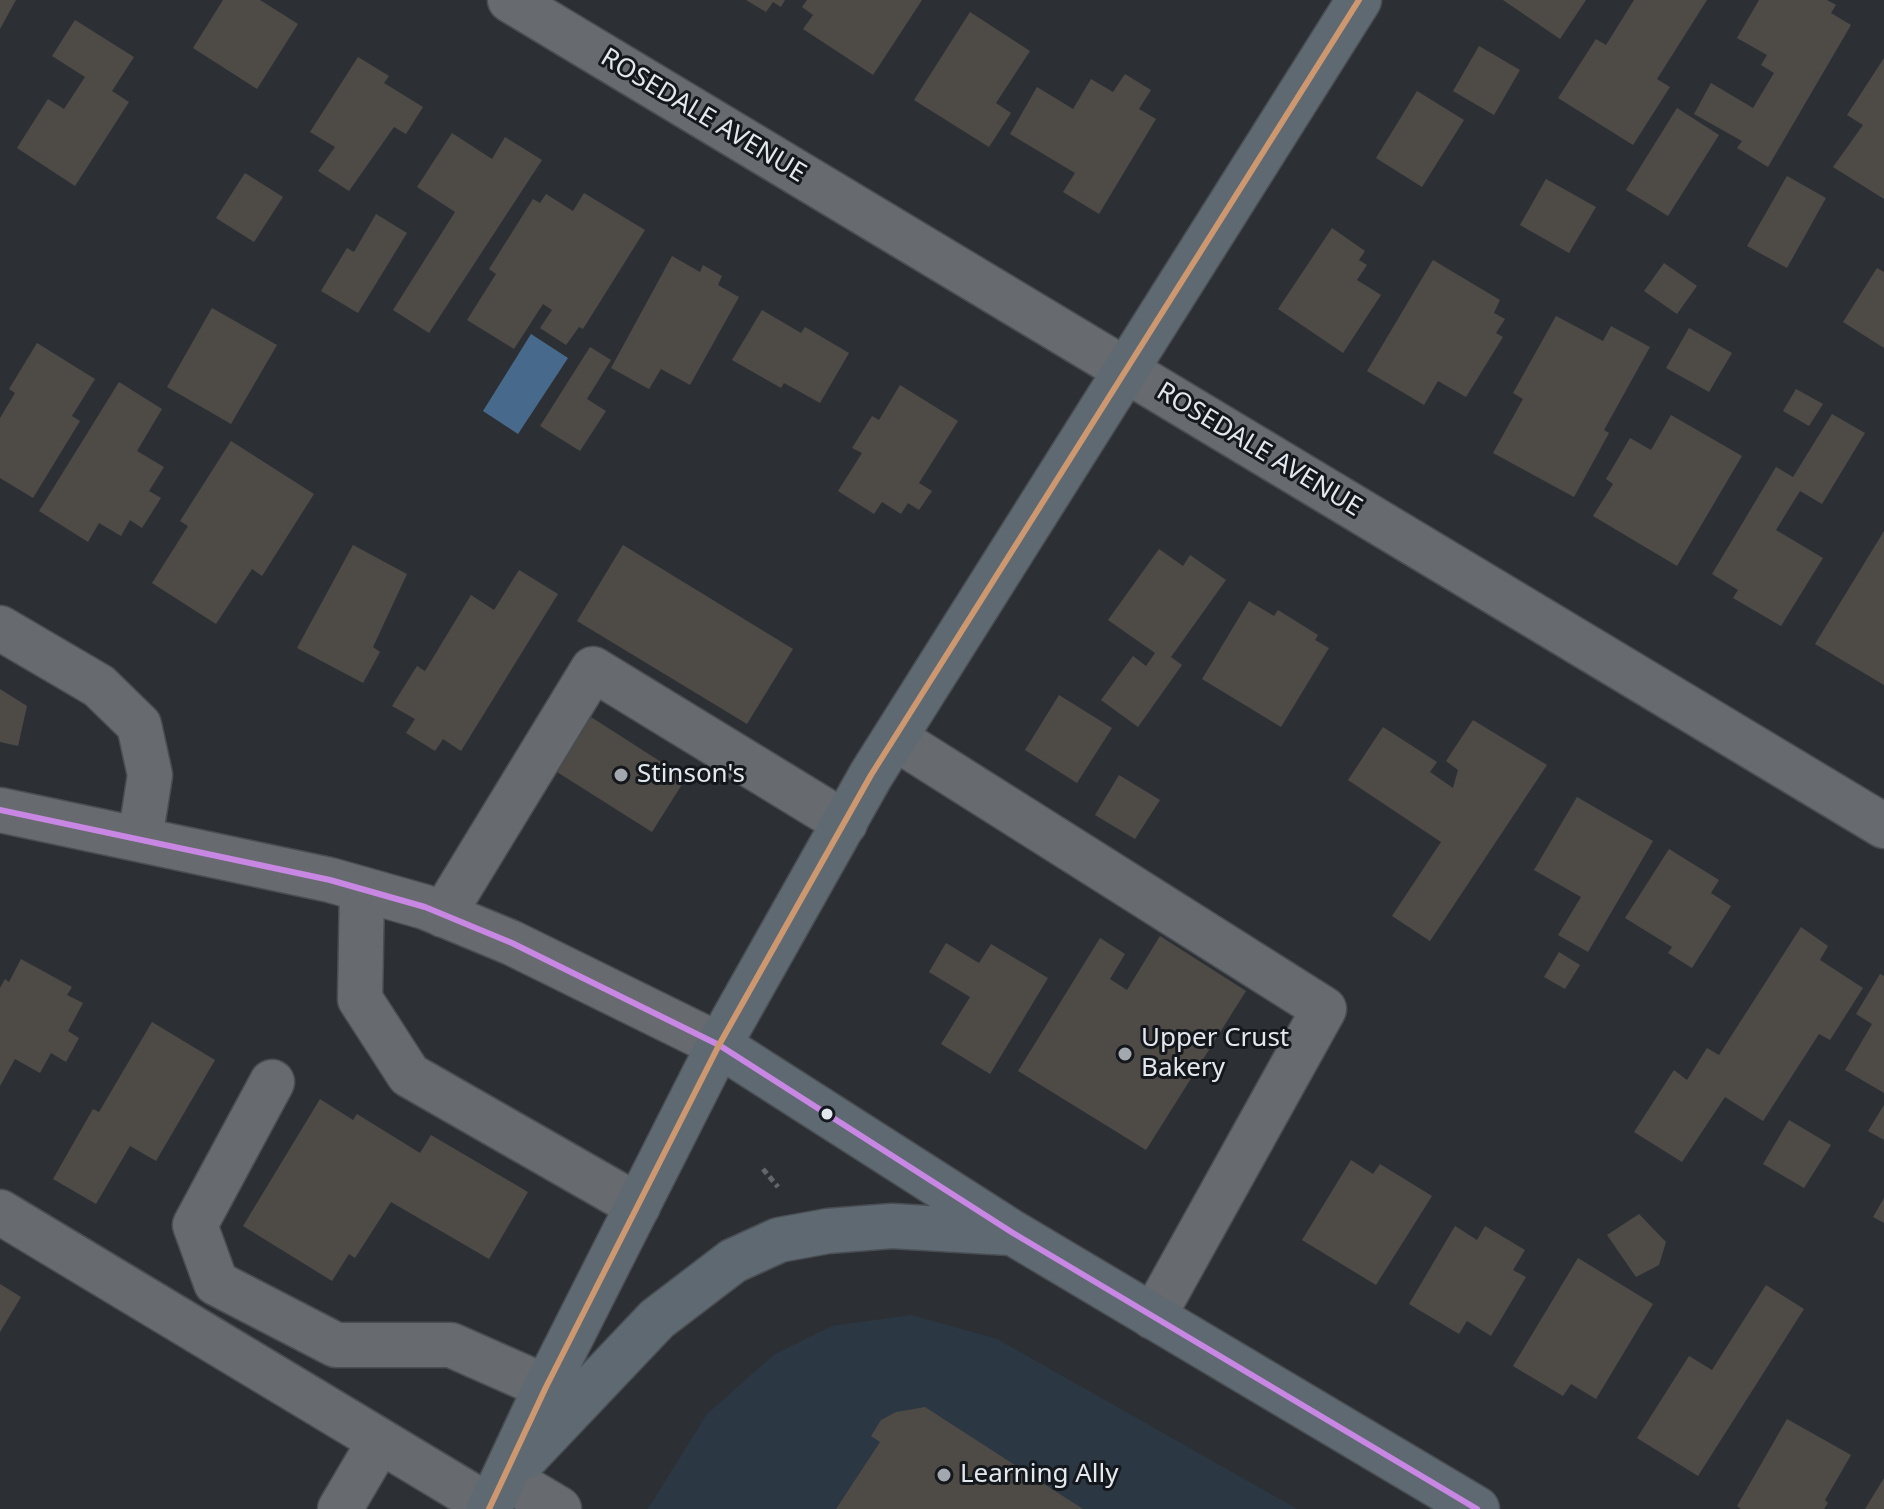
<!DOCTYPE html>
<style>
body{margin:0}
canvas{display:block;background:#2c3035}
</style>
<canvas width="1884" height="1509"></canvas>
<script>
const context = document.querySelector('canvas').getContext('2d');
context.lineJoin = 'round';
function fillPath(path, color) { context.fillStyle = color; context.fill(path, 'evenodd'); }
const poly = rows => new Path2D(rows.map(r => 'M' + r).join(''));
function strokePath(path, color, width, dash) { context.strokeStyle = color; context.lineWidth = width; context.lineCap = dash ? 'butt' : 'round'; context.setLineDash(dash || []); context.stroke(path); }
function write(font, color, halo, rows, align = 'center') {
  context.font = font + ' "Noto Sans",sans-serif'; context.lineWidth = 6; context.setLineDash([]); context.textBaseline = 'middle'; context.strokeStyle = halo; context.fillStyle = color; for (const [text, x, y, turn = 0] of rows) {
    context.save(); context.translate(x, y); context.rotate((+turn || 0) * Math.PI / 180); context.textAlign = isNaN(turn) ? turn : align; if (halo) context.strokeText(text, 0, 0); context.fillText(text, 0, 0); context.restore();
  }
}
fillPath(poly([
 [911,1315,997,1339,1297,1509,648,1509,707,1414,775,1354,832,1326]
]), '#2b3743');
fillPath(poly([
 [531,334,568,358,518,434,483,411]
]), '#476a8c');
fillPath(poly([
 [0,0,16,0,0,29],
 [223,0,260,0,298,24,257,89,193,48],
 [746,0,785,0,781,7,773,2,766,12],
 [807,0,922,0,873,75,803,29,813,15,802,7],
 [1503,0,1586,0,1560,39],
 [1634,0,1707,0,1657,79,1670,87,1633,145,1558,98,1596,39,1606,45],
 [1759,0,1827,0,1836,5,1831,13,1851,25,1768,167,1737,148,1742,141,1694,114,1711,83,1753,108,1774,73,1761,65,1767,55,1737,38],
 [970,12,1030,51,996,103,1011,113,989,147,914,100],
 [75,20,134,57,112,91,129,102,75,186,17,148,48,99,64,109,85,77,52,56],
 [1479,46,1520,70,1494,115,1453,91],
 [358,57,389,76,384,83,423,107,406,134,394,127,349,191,318,171,335,147,310,132],
 [1884,58,1884,199,1833,167,1863,125,1847,115],
 [1125,74,1151,90,1139,109,1156,119,1099,214,1063,192,1075,173,1010,134,1037,87,1073,109,1091,79,1113,92],
 [1417,91,1464,120,1422,187,1376,158],
 [1677,108,1719,135,1668,216,1626,190],
 [452,133,492,159,505,137,542,160,429,333,393,310,455,212,417,187],
 [245,173,283,197,254,242,216,218],
 [1787,176,1826,198,1787,268,1747,246],
 [1546,179,1596,207,1569,253,1520,225],
 [584,193,645,230,583,329,579,327,566,345,540,328,552,310,543,304,514,349,467,320,496,274,489,269,533,199,540,203,546,194,573,211],
 [376,214,407,233,358,313,321,291,347,248,354,252],
 [1332,228,1365,251,1359,260,1367,265,1357,280,1381,295,1343,353,1278,309],
 [672,256,700,272,703,265,722,276,718,285,739,297,690,385,661,369,649,389,611,368],
 [1433,260,1500,300,1494,313,1505,319,1496,333,1503,337,1466,397,1438,381,1424,405,1367,371],
 [1664,263,1697,286,1677,314,1644,291],
 [1877,268,1884,272,1884,348,1843,322],
 [212,308,277,345,231,424,167,387],
 [762,310,801,333,805,327,849,353,820,403,784,383,781,388,732,360],
 [1556,316,1603,341,1611,326,1650,347,1604,430,1609,433,1574,497,1493,453,1523,399,1513,393],
 [1689,328,1732,353,1709,392,1666,368],
 [37,343,95,379,72,416,80,421,33,498,0,478,0,418,15,393,9,389],
 [590,347,611,360,587,399,606,411,580,451,540,426],
 [119,382,162,409,137,451,164,467,149,491,161,498,142,528,130,520,121,536,99,523,88,542,39,511],
 [900,385,958,421,919,483,932,491,919,510,908,503,901,514,882,502,874,514,838,491,862,453,852,448,872,416,879,420],
 [1796,389,1823,404,1809,426,1783,411],
 [1832,414,1865,433,1822,504,1800,491,1776,530,1823,558,1781,626,1733,598,1738,590,1712,574,1776,467,1793,477],
 [1671,415,1742,456,1677,566,1593,516,1613,484,1606,479,1630,438,1651,450],
 [231,441,314,494,262,576,252,569,216,624,152,583,188,526,180,521],
 [1884,531,1884,685,1815,644],
 [353,545,407,574,373,647,380,652,363,683,297,648],
 [623,545,793,649,747,724,577,621],
 [1159,549,1183,566,1190,555,1226,580,1171,657,1182,665,1138,727,1101,700,1133,656,1146,666,1155,653,1108,620],
 [519,570,558,594,461,751,443,739,435,751,406,733,415,719,392,706,417,666,425,671,471,595,494,610],
 [1249,601,1274,616,1278,610,1318,635,1315,640,1329,648,1281,727,1202,679],
 [0,689,27,706,18,746,0,742],
 [1059,695,1112,728,1077,783,1025,750],
 [591,717,686,778,652,832,557,772],
 [1473,720,1547,765,1430,941,1392,916,1441,842,1348,780,1383,727,1437,762,1430,772,1453,788,1458,770,1446,761],
 [1119,775,1160,800,1135,839,1095,815],
 [1577,797,1653,841,1588,952,1558,935,1581,897,1534,870],
 [1669,849,1719,880,1711,893,1731,906,1692,968,1668,953,1672,947,1625,918],
 [1801,927,1828,946,1820,960,1863,988,1830,1040,1819,1034,1763,1121,1725,1097,1682,1162,1634,1132,1674,1070,1687,1080,1707,1048,1719,1055],
 [1160,936,1246,991,1146,1150,1018,1071,1100,938,1125,954,1110,979,1127,990],
 [946,943,979,963,991,944,1048,978,990,1074,941,1044,970,997,929,972],
 [1559,952,1580,965,1565,989,1544,977],
 [21,959,72,987,67,995,83,1003,68,1031,79,1038,66,1062,51,1053,40,1073,15,1059,0,1086,0,988,5,979,9,982],
 [1880,974,1884,976,1884,1093,1845,1070,1872,1024,1856,1014],
 [152,1022,215,1060,156,1161,130,1146,96,1204,53,1179,93,1109,99,1112],
 [320,1099,353,1120,357,1114,420,1153,431,1135,528,1192,489,1259,391,1202,355,1258,349,1254,332,1281,243,1226],
 [1884,1105,1884,1140,1868,1131],
 [1789,1120,1831,1145,1804,1188,1763,1164],
 [1351,1160,1373,1174,1380,1164,1432,1196,1376,1285,1302,1240],
 [1884,1198,1884,1223,1873,1217],
 [1639,1214,1666,1242,1659,1265,1636,1277,1607,1235],
 [1455,1226,1477,1240,1485,1226,1525,1250,1513,1270,1526,1277,1491,1336,1467,1321,1459,1334,1409,1304],
 [1578,1258,1653,1304,1596,1399,1571,1384,1563,1396,1513,1366],
 [0,1284,21,1297,0,1332],
 [1766,1285,1804,1309,1698,1476,1637,1438,1689,1356,1712,1370],
 [925,1407,1083,1509,836,1509,880,1442,871,1436,881,1420,896,1412],
 [1787,1419,1851,1455,1825,1500,1828,1503,1824,1509,1741,1509,1737,1506],
 [1884,1478,1884,1509,1865,1509]
]), '#4e4a45');
const minor = poly([
 [510,0,1884,826],
 [0,628,99,686,139,725,150,775,140,839],
 [895,738,1324,1009,1153,1317],
 [0,810,330,880,425,907,512,943,719,1045],
 [362,889,360,999,409,1075,638,1206],
 [443,915,593,669,845,823],
 [272,1082,195,1225,216,1283,336,1345,451,1345,546,1387],
 [0,1212,490,1507],
 [507,1478,559,1509],
 [340,1509,380,1441]
]);
const major = poly([
 [719,1045,1013,1233,1477,1509],
 [527,1456,657,1319,733,1261,779,1240,828,1231,892,1226,1010,1233],
 [489,1509,546,1387,719,1045,871,775,1359,0]
]);
strokePath(minor, '#4a4e53', 47);
strokePath(major, '#4a4e53', 47);
strokePath(poly([
 [763,1169,778,1187]
]), '#626669', 5, [6, 4]);
strokePath(minor, '#676a6e', 44);
strokePath(major, '#5e6971', 44);
strokePath(poly([
 [0,810,330,880,425,907,512,943,719,1045,1013,1233,1477,1509]
]), '#c787e3', 6);
strokePath(poly([
 [489,1509,546,1387,719,1045,871,775,1359,0]
]), '#cd976f', 6);
for (const [x, y, r, color] of [
 [621,775,8,"#a2a8ad"],
 [1125,1054,8,"#a2a8ad"],
 [827,1114,7,"#e2e8ed"],
 [944,1475,8,"#a2a8ad"]
]) { const dot = new Path2D(); dot.arc(x, y, r, 0, 2 * Math.PI); context.fillStyle = color; context.fill(dot); strokePath(dot, '#14181c', 3); }
write('26px', '#e2e8ed', '#14181c', [
 ["ROSEDALE AVENUE",703,116,31],
 ["ROSEDALE AVENUE",1259,450,31]
]);
write('26px', '#e2e8ed', '#14181c', [
 ["Stinson's",637,775],
 ["Upper Crust",1141,1039],
 ["Bakery",1141,1069],
 ["Learning Ally",960,1475]
], 'left');
</script>
